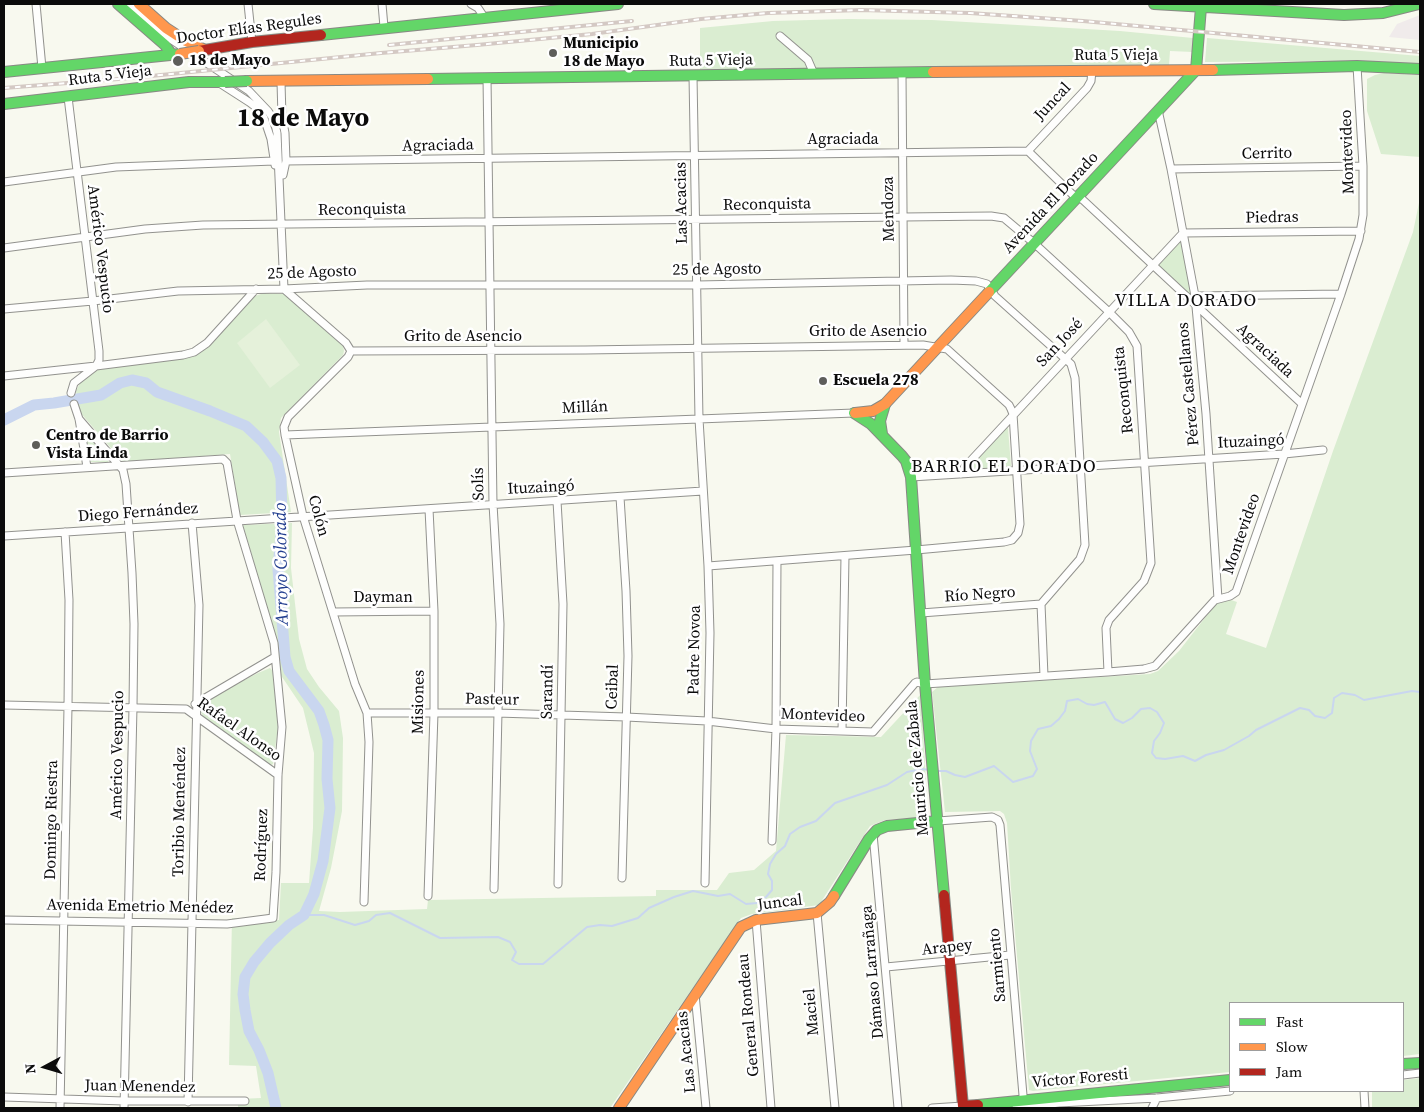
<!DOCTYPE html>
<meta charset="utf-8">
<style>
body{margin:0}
#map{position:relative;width:1424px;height:1112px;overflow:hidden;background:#f8f9ef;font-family:"Source Serif 4",serif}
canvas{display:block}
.frame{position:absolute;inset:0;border:5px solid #0b0b0b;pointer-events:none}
.legend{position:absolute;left:1229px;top:1002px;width:175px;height:90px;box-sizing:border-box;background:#fff;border:1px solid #9d9d9d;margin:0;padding:6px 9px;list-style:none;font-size:15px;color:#0b0b0b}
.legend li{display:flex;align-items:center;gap:10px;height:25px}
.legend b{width:25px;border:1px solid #9d9d9d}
.north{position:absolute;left:20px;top:1042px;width:50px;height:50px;-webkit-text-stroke:4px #fff;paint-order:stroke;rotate:264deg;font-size:14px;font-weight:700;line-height:20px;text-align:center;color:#0b0b0b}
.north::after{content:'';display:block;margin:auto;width:18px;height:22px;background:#0b0b0b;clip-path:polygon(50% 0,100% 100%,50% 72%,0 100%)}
</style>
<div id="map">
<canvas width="1424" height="1112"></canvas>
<div class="frame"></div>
<ul class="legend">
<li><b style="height:6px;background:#63d668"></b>Fast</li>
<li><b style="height:6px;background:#ff974d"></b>Slow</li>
<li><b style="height:6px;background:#b3261e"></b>Jam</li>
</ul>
<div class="north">N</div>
</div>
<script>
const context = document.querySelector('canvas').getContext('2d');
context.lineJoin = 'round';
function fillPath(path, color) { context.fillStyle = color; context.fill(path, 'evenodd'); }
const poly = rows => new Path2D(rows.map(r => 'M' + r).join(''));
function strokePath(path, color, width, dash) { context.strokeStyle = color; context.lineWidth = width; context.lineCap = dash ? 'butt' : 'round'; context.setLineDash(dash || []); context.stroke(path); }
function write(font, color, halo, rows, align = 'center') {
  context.font = font + ' "Source Serif 4",serif'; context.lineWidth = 5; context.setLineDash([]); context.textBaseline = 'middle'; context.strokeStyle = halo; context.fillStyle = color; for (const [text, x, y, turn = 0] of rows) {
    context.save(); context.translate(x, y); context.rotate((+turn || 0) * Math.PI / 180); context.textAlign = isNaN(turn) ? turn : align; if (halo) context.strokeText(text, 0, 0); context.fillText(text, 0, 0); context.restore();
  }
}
fillPath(poly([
 [1420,15,1420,40,1389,37,1397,24]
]), '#f0ebeb');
fillPath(poly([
 [848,19,932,20,1120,31,1193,38,1193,52,1170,51,1169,65,700,74,700,28,773,21],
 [1207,38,1420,56,1420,65,1362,61,1205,62],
 [1384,73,1420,75,1420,157,1381,154,1367,111,1367,79,1375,75],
 [1420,198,1420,1054,1403,1056,1403,1003,1230,1003,1230,1072,1033,1091,1029,1090,1011,889,1007,823,1004,814,1000,811,945,812,932,692,938,687,1150,674,1158,671,1179,651,1215,605,1219,602,1231,600,1237,602,1226,634,1266,648,1333,451,1413,232],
 [1179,242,1181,242,1191,295,1190,295,1159,266,1158,263],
 [264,293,284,294,343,346,344,351,343,355,281,418,279,432,291,512,240,515,230,454,123,462,78,410,76,391,80,383,98,368,185,358,196,354,207,348,255,296],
 [1006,427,1008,428,1011,466,973,469,972,466],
 [85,436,88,436,109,460,108,462,91,462],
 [292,523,291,568,299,639,307,669,319,687,339,711,343,738,342,811,331,868,319,911,340,912,427,909,428,900,656,896,656,890,717,890,729,873,754,870,776,851,786,735,881,737,921,694,928,817,885,820,870,826,819,905,752,914,741,918,610,1108,238,1108,238,1099,261,1098,256,1066,229,1065,232,918,279,920,281,883,309,883,313,828,314,753,303,708,280,674,275,634,243,525],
 [270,668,273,671,278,727,273,764,269,766,203,716,200,710,203,703,207,699,258,673],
 [1420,1078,1420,1108,1372,1108,1372,1091,1403,1091,1403,1080]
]), '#daedd1');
fillPath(poly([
 [266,319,300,365,270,388,237,343]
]), '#e5f1da');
strokePath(poly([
 [938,771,946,771,955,775,965,777,994,766,1013,782,1033,776,1037,769,1030,751,1031,741,1038,729,1051,726,1059,719,1065,711,1067,701,1078,699,1087,704,1094,705,1105,702,1115,719,1123,723,1132,718,1141,709,1150,708,1157,712,1164,723,1160,733,1154,741,1152,753,1156,758,1165,759,1183,756,1195,761,1206,755,1224,750,1249,736,1256,730,1300,708,1309,710,1315,716,1325,718,1332,713,1334,698,1342,693,1355,695,1364,700,1412,691,1420,692],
 [304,915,324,915,355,925,369,921,376,915,390,913,440,938,498,937,510,942,516,952,512,960,519,964,543,964,587,927,600,925,612,926,638,918,649,908,674,897,693,891,718,896,730,894,746,904,757,903,766,897,772,890,772,881,768,874,770,864,776,854,785,846,790,834,800,827,816,821,835,803,887,785,907,772,922,769,930,770]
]), '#c9d6ef', 2);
strokePath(poly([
 [4,420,34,405,54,403,101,395,120,383,132,380,146,383,157,392,210,411,246,426,263,442,277,461,281,478,282,521,278,569,285,657,289,671,319,711,324,725,328,740,327,779,330,808,323,861,314,894,304,915,289,925,270,943,254,962,245,977,243,994,245,1010,249,1031,259,1050,268,1073,276,1108]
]), '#c9d6ef', 11);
const street = poly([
 [36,4,42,68],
 [127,4,169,38,249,91,268,111,274,120,277,133,284,289,346,343,351,351],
 [248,4,252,42],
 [382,4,384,27],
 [471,4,478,8,484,17],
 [780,36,808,60,814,74],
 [902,73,904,344],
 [693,76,699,419,708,566,710,633,705,883],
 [487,78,493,504,500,624,494,889],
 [281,82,282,117,285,133,286,161,283,175],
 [221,84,249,102,257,108,264,118,271,139,275,165],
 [68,97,99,351,99,360,96,366,74,383,71,393],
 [1158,110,1171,169,1195,296,1206,414,1218,599],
 [1028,151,1087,88,1091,81,1092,70],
 [286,161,1028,151,1072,194,1083,200,1301,403],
 [1171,169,1363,166],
 [4,182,116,167,274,161],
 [4,248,145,229,203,225,991,216,1004,218,1035,244,1108,311,1129,332,1137,346,1151,563,1144,581,1109,620,1106,628,1108,672],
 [1195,296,1341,294],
 [4,309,93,301,178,291,284,289,367,285,697,285,951,280,976,281,987,284,995,296,1071,364,1075,378,1085,545,1080,559,1041,604,1044,676],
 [351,351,585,350,923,345,947,349,1009,405,1011,409,1013,414,1020,524,1018,533,1012,540,1004,542,916,550,708,566],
 [351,351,348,357,288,417,284,427,285,435,303,516,355,684,367,713,369,742,364,902],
 [4,376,96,366,183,355,194,352,207,343,256,289],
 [74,404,79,419,87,467],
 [79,419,123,470,126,484,132,573,134,624,133,707,124,1108],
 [285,435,854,413],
 [4,473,223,459,227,463,237,520,274,643,282,727,278,775,276,872,273,918,227,924,4,920],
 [961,474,964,468,1183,233,1361,231],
 [911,477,1284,454,1323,450],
 [620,497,626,591,628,656,622,878],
 [557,501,563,604,558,884],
 [4,536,703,491],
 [333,612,434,611],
 [921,613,1041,604],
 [195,704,275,657],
 [4,705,186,709,278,775],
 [367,713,497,713,626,717,707,721,776,729,873,732,915,683,917,682,925,684,1108,672,1144,669,1155,666,1215,600,1230,596,1236,592,1341,294,1359,239,1363,215,1363,166,1357,66],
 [842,731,845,556],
 [938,821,992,817,998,820,1000,825,1024,1107],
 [873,834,898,1108],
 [772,841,776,729,777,561],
 [428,896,434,713,434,611,429,509],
 [817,913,835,1108],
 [756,920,771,1108],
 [886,967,1010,955],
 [695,994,706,1108],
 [1403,1075,1420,1073],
 [1364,1091,1365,1108],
 [4,1097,124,1101,245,1101],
 [188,1102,199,605,192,523],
 [60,1108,68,707,69,600,65,532],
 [932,1108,963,1106,963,1108],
 [1016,1108,1059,1103,1157,1098,1230,1091],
 [1152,1108,1157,1098]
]);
const fast = poly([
 [118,4,165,45,172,55],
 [1154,4,1344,15,1383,13,1419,4],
 [321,35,618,4],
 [1213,70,1357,66,1420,69],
 [4,72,180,54],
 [428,79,933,72],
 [4,104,189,82,225,82],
 [989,292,1196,70,1201,7],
 [854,413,871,424,902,456,906,461,911,477,925,684,944,895],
 [882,434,880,421,885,404],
 [834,896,869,839,877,830,887,826,938,821],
 [1403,1064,1420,1063],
 [978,1105,1230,1080]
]);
const slow = poly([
 [139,4,166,28,186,41,205,50],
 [933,72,1213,70],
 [247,81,428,79],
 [855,413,873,411,885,404,989,292],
 [619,1108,741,927,756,920,817,913,830,902,834,896]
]);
const jam = poly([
 [199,51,252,42,321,35],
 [944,895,963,1106,978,1105]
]);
strokePath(street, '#92928e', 9);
strokePath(fast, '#888984', 12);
strokePath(slow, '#888984', 12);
strokePath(jam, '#888984', 12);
strokePath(street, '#fefefd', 7);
strokePath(fast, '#63d668', 10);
strokePath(slow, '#ff974d', 10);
strokePath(jam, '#b3261e', 10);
const rail = poly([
 [389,45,632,21],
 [4,88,131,78,381,53,477,45,592,34,701,19,768,13,861,10,970,13,1083,21,1420,52]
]);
strokePath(rail, '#d4c9c4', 4);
strokePath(rail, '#fff', 2, [5.5]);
const fastBridge = poly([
 [225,82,247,81]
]);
const slowBridge = poly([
 [180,54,199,51]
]);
strokePath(fastBridge, '#888984', 12, []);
strokePath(slowBridge, '#888984', 12, []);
strokePath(fastBridge, '#63d668', 10);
strokePath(slowBridge, '#ff974d', 10);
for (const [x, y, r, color] of [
 [553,53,5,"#5e5e5b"],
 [178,61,6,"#5e5e5b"],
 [823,381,5,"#5e5e5b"],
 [36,445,5,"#5e5e5b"]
]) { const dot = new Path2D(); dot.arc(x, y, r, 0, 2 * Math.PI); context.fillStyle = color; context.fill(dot); strokePath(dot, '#fff', 2); }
write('16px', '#0b0b0b', '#fff', [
 ["Doctor Elías Regules",249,29,-8],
 ["Ruta 5 Vieja",1116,56],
 ["Ruta 5 Vieja",711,61,-1],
 ["Ruta 5 Vieja",110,76,-7],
 ["Juncal",1053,102,-47],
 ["Agraciada",843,140],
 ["Agraciada",438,146,-1],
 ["Montevideo",1348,152,-92],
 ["Cerrito",1267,154,-1],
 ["Las Acacias",682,203,-91],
 ["Avenida El Dorado",1051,203,-47],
 ["Reconquista",767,205,-1],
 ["Mendoza",889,209,-91],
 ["Reconquista",362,210,-1],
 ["Piedras",1272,218,-1],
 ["Américo Vespucio",100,249,83],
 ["25 de Agosto",717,270,-1],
 ["25 de Agosto",312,273,-2],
 ["Grito de Asencio",868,332],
 ["Grito de Asencio",463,337],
 ["San José",1060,343,-47],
 ["Agraciada",1265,351,43],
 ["Pérez Castellanos",1189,384,-95],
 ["Reconquista",1124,390,-96],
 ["Millán",585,408,-2],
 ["Ituzaingó",1251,442,-3],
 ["Solís",479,484,-91],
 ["Ituzaingó",541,488,-3],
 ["Diego Fernández",138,513,-4],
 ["Colón",318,516,75],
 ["Montevideo",1242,534,-71],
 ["Río Negro",980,595,-4],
 ["Dayman",383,598],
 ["Padre Novoa",695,650,-89],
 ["Ceibal",613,687,-88],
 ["Sarandí",548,692,-89],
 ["Pasteur",492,700,1],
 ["Misiones",419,702,-89],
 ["Montevideo",823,716,2],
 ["Rafael Alonso",239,730,35],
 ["Américo Vespucio",118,755,-89],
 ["Mauricio de Zabala",918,768,-95],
 ["Toribio Menéndez",180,812,-89],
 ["Domingo Riestra",52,820,-89],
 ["Rodríguez",262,845,-88],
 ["Juncal",780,903,-7],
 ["Avenida Emetrio Menédez",140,907,1],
 ["Arapey",947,948,-6],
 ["Sarmiento",998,965,-95],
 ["Dámaso Larrañaga",873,972,-95],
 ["Maciel",812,1012,-95],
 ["General Rondeau",749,1015,-95],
 ["Las Acacias",687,1052,-96],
 ["Víctor Foresti",1080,1079,-5],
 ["Juan Menendez",140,1087,1]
]);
write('bold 16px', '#0b0b0b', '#fff', [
 ["Municipio",563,44],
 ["18 de Mayo",563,62],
 ["18 de Mayo",189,61],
 ["Escuela 278",833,381],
 ["Centro de Barrio",46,436],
 ["Vista Linda",46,454]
], 'left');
context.letterSpacing = '1px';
write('18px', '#0b0b0b', '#fff', [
 ["VILLA DORADO",1186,301],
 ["BARRIO EL DORADO",1004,467]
]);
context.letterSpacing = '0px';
write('italic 18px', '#223e8f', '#fff', [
 ["Arroyo Colorado",282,564,-91]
]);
write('bold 26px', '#0b0b0b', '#fff', [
 ["18 de Mayo",303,119]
]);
</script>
